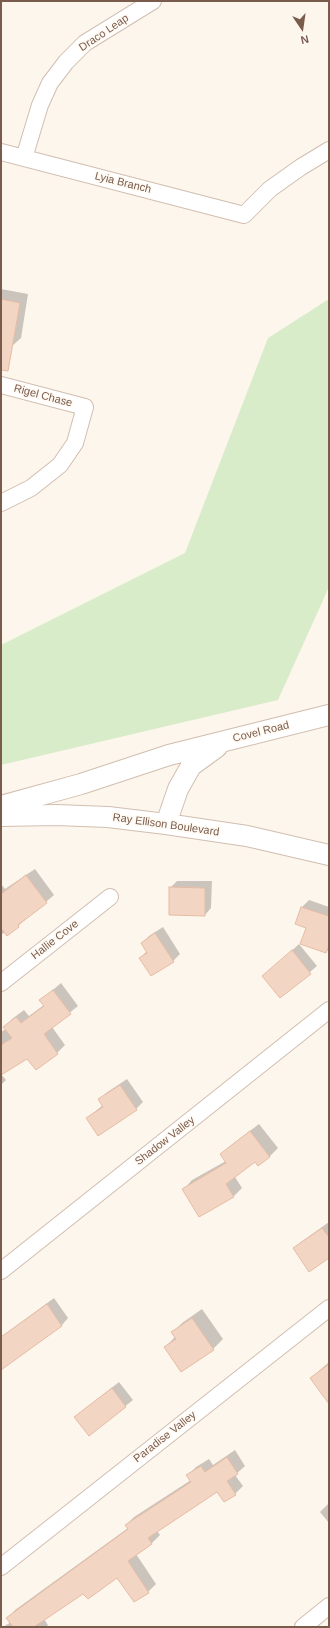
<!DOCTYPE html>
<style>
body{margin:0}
#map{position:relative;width:330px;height:1628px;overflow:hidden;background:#fdf6ec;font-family:Helvetica,sans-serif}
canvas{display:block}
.frame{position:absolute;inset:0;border:2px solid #7a5c4d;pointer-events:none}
.north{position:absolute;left:282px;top:8px;width:40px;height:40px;-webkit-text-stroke:3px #fffaf3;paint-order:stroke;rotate:167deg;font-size:11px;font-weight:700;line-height:16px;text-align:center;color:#7a5c4d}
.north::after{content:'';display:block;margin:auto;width:14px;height:18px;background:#7a5c4d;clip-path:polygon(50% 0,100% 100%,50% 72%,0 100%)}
</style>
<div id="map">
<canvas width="330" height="1628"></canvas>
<div class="frame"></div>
<div class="north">N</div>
</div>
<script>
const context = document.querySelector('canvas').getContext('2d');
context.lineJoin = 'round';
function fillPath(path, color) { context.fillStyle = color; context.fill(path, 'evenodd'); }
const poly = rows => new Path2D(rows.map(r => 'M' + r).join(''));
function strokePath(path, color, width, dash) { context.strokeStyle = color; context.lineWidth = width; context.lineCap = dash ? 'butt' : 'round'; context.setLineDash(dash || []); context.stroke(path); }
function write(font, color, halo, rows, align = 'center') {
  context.font = font + ' Helvetica,sans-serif'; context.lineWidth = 3.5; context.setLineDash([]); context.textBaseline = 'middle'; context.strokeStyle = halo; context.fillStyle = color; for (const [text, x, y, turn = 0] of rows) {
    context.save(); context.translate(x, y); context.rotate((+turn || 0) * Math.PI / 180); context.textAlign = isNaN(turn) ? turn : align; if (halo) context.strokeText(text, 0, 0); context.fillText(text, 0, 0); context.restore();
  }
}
fillPath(poly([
 [329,299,329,587,278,700,1,765,1,645,185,553,268,338]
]), '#d8ecc9');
fillPath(poly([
 [1,289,28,294,21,338,12,346,1,345],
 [35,869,54,895,18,926,7,934,5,932,1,935,1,884,5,889],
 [177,881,212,881,211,908,205,915,170,888],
 [309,900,329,907,329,949,326,952,307,927,296,923,302,907],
 [163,927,180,954,173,961,140,958,147,951,142,943,149,936],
 [299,944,317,966,281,997,284,958],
 [61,983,78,1006,52,1027,65,1045,57,1053,36,1069,28,1057,1,1074,1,1032,6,1029,5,1027,12,1019,24,1010,29,1016,44,1005,41,1000],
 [1,1074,6,1080,1,1085],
 [127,1079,143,1102,136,1109,87,1118,103,1105,100,1100,106,1093],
 [259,1124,278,1148,269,1157,255,1161,235,1177,242,1188,234,1196,184,1189,192,1180,226,1161,221,1155,230,1146],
 [329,1222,329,1256,294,1249,301,1242],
 [54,1298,68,1318,62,1325,1,1369,1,1337],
 [202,1309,223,1339,213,1349,165,1347,175,1337,172,1333,182,1323],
 [329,1362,329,1393,311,1378],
 [119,1382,133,1400,89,1435,82,1411],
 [235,1450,245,1466,235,1475,243,1486,235,1494,217,1490,157,1531,160,1535,152,1543,136,1554,156,1584,148,1592,117,1576,84,1592,44,1619,48,1625,46,1627,3,1627,11,1622,8,1618,15,1610,128,1528,126,1525,134,1517,191,1480,188,1475,196,1467,209,1459,213,1465],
 [329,1503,329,1523,320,1512]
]), '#0003');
const building = poly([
 [1,299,20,303,8,371,1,370,1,299],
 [26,875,47,903,18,925,19,927,7,936,1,928,1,894,26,875],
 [169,887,205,888,205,916,169,915,169,887],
 [301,907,329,916,329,946,326,953,300,944,306,928,295,924,301,907],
 [155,933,174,962,151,976,139,958,147,953,141,943,155,933],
 [292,950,311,974,280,998,262,976,292,950],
 [53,990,71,1014,44,1034,58,1054,36,1070,27,1059,1,1075,1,1045,12,1038,3,1027,16,1017,21,1023,44,1006,39,1000,53,990],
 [120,1085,137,1110,98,1136,86,1118,103,1107,98,1099,120,1085],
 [250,1131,270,1157,258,1166,255,1162,226,1184,234,1197,199,1217,182,1189,226,1163,220,1154,250,1131],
 [322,1228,329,1237,329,1258,309,1272,293,1248,322,1228],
 [47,1304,62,1326,1,1370,1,1337,47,1304],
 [192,1318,214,1350,181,1372,164,1347,176,1339,171,1332,192,1318],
 [329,1364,329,1404,310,1378,329,1364],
 [112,1388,126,1407,89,1436,74,1417,112,1388],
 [227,1457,238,1474,227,1481,236,1495,224,1502,217,1492,148,1538,152,1544,128,1561,149,1593,134,1602,117,1578,88,1599,83,1594,34,1627,13,1627,6,1618,128,1529,125,1525,191,1482,186,1475,201,1466,205,1472,227,1457]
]);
fillPath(building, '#f3d5c3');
strokePath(building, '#e6bba3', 1);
const minor = poly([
 [1,152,244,215,270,189,301,167,329,150],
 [24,158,40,105,50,83,66,62,85,43,153,1],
 [1,385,85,407,75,443,60,465,31,488,1,503],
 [1,983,110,897],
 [1,1271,329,1010],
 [1,1567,329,1308],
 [303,1627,329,1606]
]);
const tertiary = poly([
 [1,806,81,784,169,755,329,715],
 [1,816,56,815,108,817,166,824,247,836,329,855],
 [166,824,178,789,191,766,217,747]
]);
strokePath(minor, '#d1beb0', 18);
strokePath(tertiary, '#d1beb0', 22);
strokePath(minor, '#fff', 16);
strokePath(tertiary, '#fff', 20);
write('11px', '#7a5c4d', '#fffaf3', [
 ["Draco Leap",104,33,-34],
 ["Lyia Branch",123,183,14],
 ["Rigel Chase",43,396,15],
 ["Covel Road",261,732,-14],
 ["Ray Ellison Boulevard",166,825,8],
 ["Hallie Cove",55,940,-38],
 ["Shadow Valley",165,1141,-38],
 ["Paradise Valley",165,1437,-38]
]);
</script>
